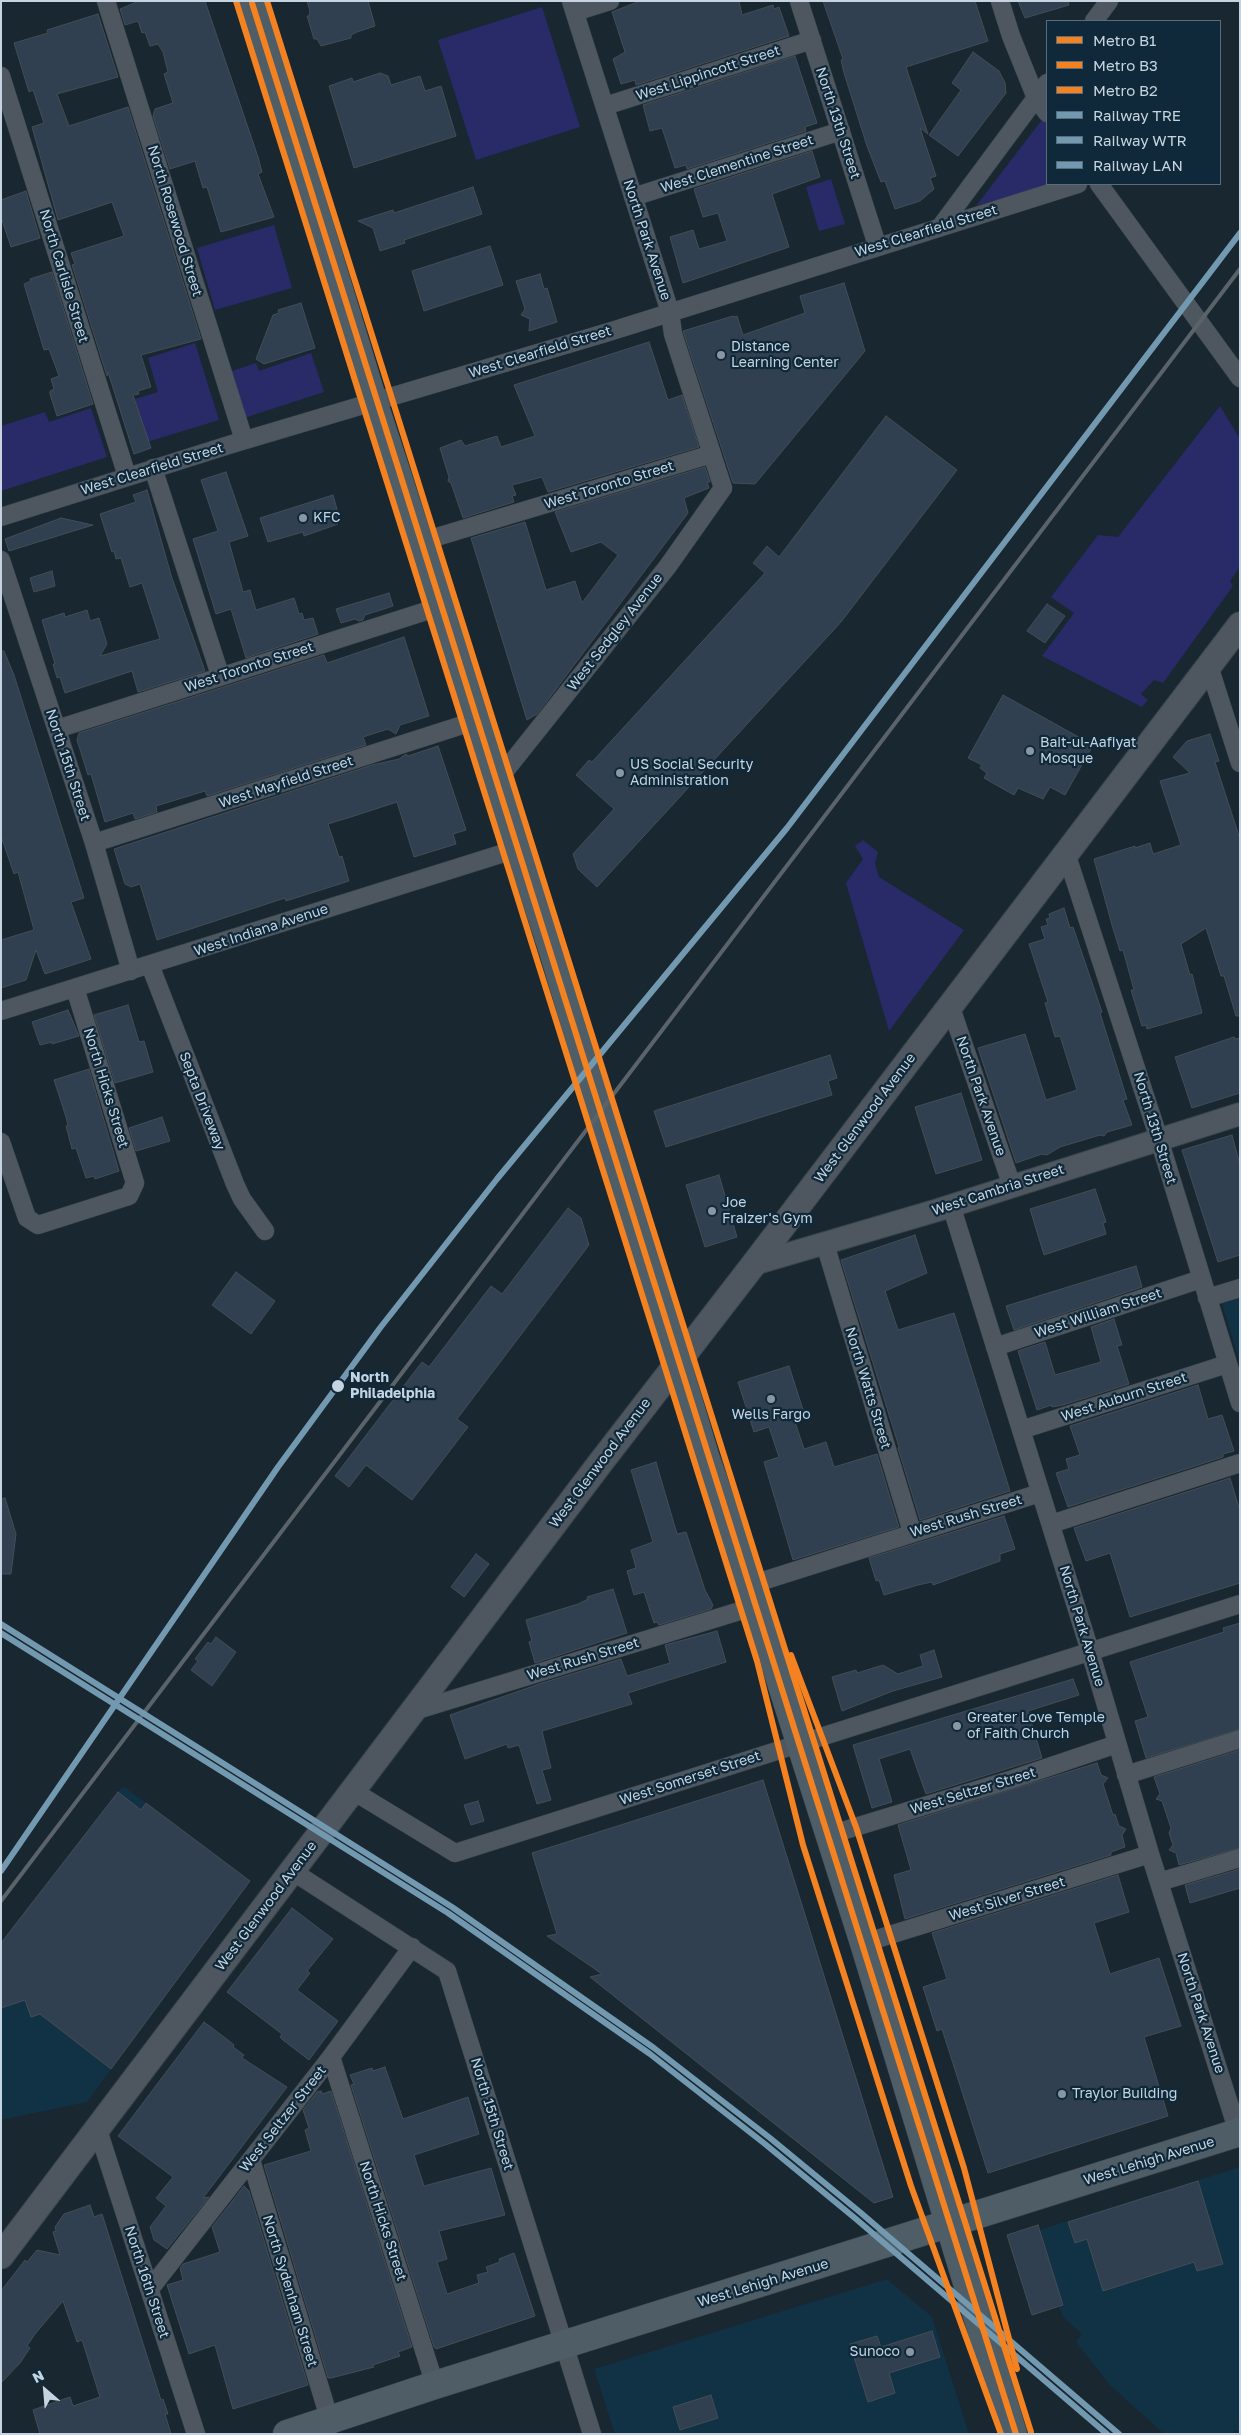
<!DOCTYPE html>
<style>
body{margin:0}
#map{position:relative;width:1241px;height:2435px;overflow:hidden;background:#192730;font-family:"Golos Text",sans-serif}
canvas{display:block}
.frame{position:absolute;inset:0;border:2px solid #c5d4e0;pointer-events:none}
.legend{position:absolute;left:1046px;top:20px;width:175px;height:165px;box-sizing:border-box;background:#0f293a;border:1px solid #586d7c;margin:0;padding:6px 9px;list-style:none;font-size:15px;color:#c5d4e0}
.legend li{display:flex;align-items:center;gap:10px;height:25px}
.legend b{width:25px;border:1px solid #586d7c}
.north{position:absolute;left:20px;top:2365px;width:50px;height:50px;-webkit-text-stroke:4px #0f293a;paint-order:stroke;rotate:333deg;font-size:14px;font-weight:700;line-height:20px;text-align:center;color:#c5d4e0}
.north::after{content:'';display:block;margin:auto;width:18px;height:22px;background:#c5d4e0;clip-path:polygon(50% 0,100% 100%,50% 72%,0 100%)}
</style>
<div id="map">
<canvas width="1241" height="2435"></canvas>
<div class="frame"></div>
<ul class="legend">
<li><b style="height:6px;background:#f58220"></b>Metro B1</li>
<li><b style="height:6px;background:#f58220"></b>Metro B3</li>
<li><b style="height:6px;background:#f58220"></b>Metro B2</li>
<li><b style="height:6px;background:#7299b0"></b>Railway TRE</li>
<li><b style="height:6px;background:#7299b0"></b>Railway WTR</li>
<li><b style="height:6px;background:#7299b0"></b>Railway LAN</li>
</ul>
<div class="north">N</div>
</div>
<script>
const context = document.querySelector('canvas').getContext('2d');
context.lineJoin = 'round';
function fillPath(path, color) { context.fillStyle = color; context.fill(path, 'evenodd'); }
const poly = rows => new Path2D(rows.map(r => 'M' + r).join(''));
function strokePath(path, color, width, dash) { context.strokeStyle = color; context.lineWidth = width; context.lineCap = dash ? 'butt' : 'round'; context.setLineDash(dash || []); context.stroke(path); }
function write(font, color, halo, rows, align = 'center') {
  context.font = font + ' "Golos Text",sans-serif'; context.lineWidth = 4.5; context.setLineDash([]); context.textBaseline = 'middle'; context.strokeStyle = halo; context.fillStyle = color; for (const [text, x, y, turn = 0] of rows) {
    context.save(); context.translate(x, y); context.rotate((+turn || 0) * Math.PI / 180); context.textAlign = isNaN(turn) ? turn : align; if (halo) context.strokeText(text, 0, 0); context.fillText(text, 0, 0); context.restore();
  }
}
fillPath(poly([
 [1240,1294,1240,1363,1221,1300],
 [123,1786,250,1881,87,2102,1,2120,1,1943],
 [1240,2167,1240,2434,1235,2430,1232,2434,1164,2434,1110,2385,1076,2342,1082,2334,1063,2317,1059,2308,1039,2230],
 [887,2279,932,2317,969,2434,615,2434,594,2369]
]), '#113145');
fillPath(poly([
 [542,7,580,127,476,160,438,40],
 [1044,117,1047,122,1047,184,1052,184,976,206],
 [831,179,845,224,819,231,806,187],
 [274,225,292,288,215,310,197,248],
 [195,343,219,420,147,442,135,399,158,392,148,358],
 [311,353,324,392,244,418,229,372,256,363,259,371],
 [1220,406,1240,439,1240,567,1230,581,1233,586,1163,683,1154,680,1141,694,1148,700,1142,707,1042,656,1074,613,1051,597,1098,535,1118,537],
 [91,408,107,457,1,491,1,426,45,412,49,422],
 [863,840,878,852,875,863,879,877,964,930,889,1031,846,883,863,859,855,846]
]), '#282b68');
const building = poly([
 [139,1,205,1,258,157,262,172,258,174,274,217,221,232,207,187,203,188,195,161,170,169,153,116,155,109,173,103,164,74,168,72,163,52,158,44,150,46,145,32,142,33,138,21,125,25,120,9,139,1],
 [307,1,368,1,375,26,357,32,351,35,351,38,321,46,317,39,314,39,307,16,309,16,310,11,307,1],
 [640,1,739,1,742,15,773,5,774,9,779,7,789,36,636,85,635,80,621,84,613,59,625,52,612,12,640,1],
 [823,1,975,1,988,41,906,67,928,134,920,128,936,176,930,178,934,189,920,201,895,209,885,181,881,182,867,146,844,73,841,60,843,59,823,1],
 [1018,1,1068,1,1069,5,1025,18,1018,1],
 [98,14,118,77,57,94,69,126,128,107,201,339,141,355,151,387,138,391,139,394,133,395,151,448,134,454,108,372,107,376,72,265,75,264,71,253,124,236,112,202,58,220,32,127,44,123,33,90,29,92,14,43,48,33,47,30,98,14],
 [973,52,999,71,1005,83,1006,93,958,156,929,135,961,90,952,83,973,52],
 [795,56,817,123,805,127,806,131,687,169,686,165,675,168,662,128,650,131,643,105,795,56],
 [380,73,388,76,391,85,420,76,425,91,441,86,456,136,354,168,329,86,352,78,353,82,380,73],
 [812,151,820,177,772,194,789,247,683,283,670,237,693,230,699,249,727,241,718,213,703,217,694,189,812,151],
 [473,187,482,214,404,240,405,243,380,251,373,228,358,221,393,210,394,213,473,187],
 [26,191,40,238,11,247,1,217,1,200,26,191],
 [490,246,503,285,424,311,412,271,490,246],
 [52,272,93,404,57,416,50,394,50,391,54,389,51,379,59,376,49,349,44,350,24,284,31,281,30,279,52,272],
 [540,274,544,289,547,288,557,322,529,331,530,319,521,315,525,309,516,281,540,274],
 [844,283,865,351,755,484,733,483,683,331,733,316,733,317,737,316,743,335,805,313,800,296,844,283],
 [301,303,315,348,264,364,256,359,273,315,279,313,278,310,301,303],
 [649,342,668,400,682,395,699,447,548,492,542,477,512,485,516,495,512,496,514,502,463,518,451,483,448,481,449,477,440,448,461,440,465,446,497,436,501,447,535,436,514,385,649,342],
 [886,416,957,470,841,622,597,887,578,869,573,854,614,809,576,775,589,760,592,762,765,573,753,563,767,546,779,557,886,416],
 [705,467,710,482,707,482,709,488,684,498,688,513,551,696,537,714,527,720,471,538,525,522,546,590,575,581,582,603,618,555,601,542,571,552,555,512,705,467],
 [226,472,248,536,229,542,243,592,250,590,256,610,294,598,299,614,302,613,304,620,313,618,318,634,246,658,231,609,216,614,193,539,218,531,201,480,226,472],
 [147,490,171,575,205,671,138,692,132,671,65,693,60,677,57,678,53,664,55,664,42,620,64,613,65,617,87,610,90,621,99,618,107,644,100,656,160,639,142,583,130,587,121,558,116,559,114,551,112,552,100,514,136,502,133,495,147,490],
 [333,495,340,520,337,521,338,524,304,536,303,532,268,542,260,518,333,495],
 [61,518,93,525,9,551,5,539,61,518],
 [52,571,55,586,34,592,30,578,52,571],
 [389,593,393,606,365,615,363,620,359,621,355,619,341,623,336,609,389,593],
 [1047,604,1065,616,1045,643,1027,631,1047,604],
 [404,637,429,716,400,725,396,734,388,729,363,737,366,745,207,796,205,791,156,806,157,812,135,819,133,813,105,822,91,774,88,775,77,740,79,733,324,655,327,663,404,637],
 [1,651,4,651,14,675,84,898,71,902,91,959,45,974,36,950,26,980,1,988,1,940,34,930,18,872,14,874,1,836,1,651],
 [1003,695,1093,745,1065,795,1050,787,1043,799,1018,788,1014,795,984,778,987,773,980,768,982,765,968,758,1003,695],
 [1210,734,1219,761,1215,762,1240,839,1240,1016,1236,1016,1224,976,1221,976,1206,928,1181,944,1190,975,1192,974,1202,1013,1147,1029,1146,1025,1142,1026,1131,990,1134,990,1123,950,1120,951,1112,925,1094,859,1135,846,1135,848,1150,843,1153,854,1181,845,1160,781,1190,773,1173,757,1187,741,1210,734],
 [438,746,466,830,453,834,456,844,414,857,397,802,354,816,328,824,339,857,342,856,349,881,286,901,285,898,157,940,140,884,131,887,125,884,114,849,372,765,399,759,406,754,408,756,438,746],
 [1064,908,1070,928,1073,927,1102,1012,1100,1013,1127,1099,1123,1100,1132,1125,1107,1132,1104,1136,1100,1135,1060,1147,1047,1155,1042,1154,1016,1163,978,1048,1025,1034,1046,1100,1077,1090,1060,1036,1055,1037,1045,1003,1048,1002,1029,944,1045,939,1041,927,1048,925,1046,919,1050,918,1049,914,1064,908],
 [128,1005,139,1042,144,1041,153,1072,115,1083,94,1015,128,1005],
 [68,1010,79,1036,52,1044,52,1042,40,1045,32,1022,68,1010],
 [1234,1037,1235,1039,1240,1038,1240,1093,1192,1108,1175,1057,1234,1037],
 [830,1055,837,1078,828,1081,832,1095,666,1147,654,1111,830,1055],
 [89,1069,119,1171,95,1179,94,1176,86,1178,76,1148,72,1149,66,1126,68,1125,66,1117,54,1080,89,1069],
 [961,1093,982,1160,936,1174,915,1107,961,1093],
 [162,1117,170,1141,136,1151,129,1128,162,1117],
 [1232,1135,1240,1165,1240,1255,1218,1262,1182,1150,1232,1135],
 [719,1175,737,1237,705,1247,686,1185,719,1175],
 [1095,1189,1106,1222,1103,1223,1106,1234,1044,1255,1030,1209,1095,1189],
 [568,1208,581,1218,589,1245,457,1419,468,1427,412,1500,366,1465,349,1487,335,1476,422,1362,429,1367,491,1286,502,1294,568,1208],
 [915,1235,927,1273,885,1291,898,1330,954,1313,1010,1491,920,1520,898,1448,899,1447,841,1260,915,1235],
 [1136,1266,1142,1287,1014,1330,1006,1306,1136,1266],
 [236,1272,275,1301,251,1334,212,1305,236,1272],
 [1114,1319,1122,1345,1117,1346,1129,1384,1063,1405,1052,1407,1052,1405,1037,1410,1018,1351,1045,1342,1055,1375,1101,1362,1091,1327,1114,1319],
 [789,1366,805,1416,794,1419,804,1449,826,1442,834,1467,877,1454,899,1527,793,1560,764,1462,779,1457,769,1427,754,1432,738,1382,789,1366],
 [1198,1385,1208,1419,1222,1415,1234,1451,1223,1454,1223,1457,1068,1507,1056,1473,1069,1469,1066,1459,1080,1455,1070,1426,1198,1385],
 [656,1462,677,1534,686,1532,705,1590,713,1605,711,1609,659,1625,657,1622,654,1623,644,1592,634,1595,627,1571,636,1568,631,1550,653,1542,631,1470,656,1462],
 [1230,1478,1240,1511,1240,1583,1130,1617,1110,1553,1086,1561,1074,1528,1230,1478],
 [5,1498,16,1534,11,1574,1,1574,1,1499,5,1498],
 [1004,1516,1015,1549,1000,1554,1000,1561,933,1585,932,1582,918,1585,884,1595,879,1580,876,1581,869,1558,1004,1516],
 [476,1554,489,1564,464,1597,451,1587,476,1554],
 [613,1589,627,1633,535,1663,529,1642,532,1641,526,1620,578,1604,588,1599,587,1597,613,1589],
 [1240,1623,1240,1729,1146,1758,1135,1721,1148,1717,1130,1662,1224,1632,1223,1628,1240,1623],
 [717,1631,726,1662,628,1693,632,1704,542,1731,551,1768,542,1770,551,1800,537,1804,519,1745,508,1748,507,1744,465,1759,450,1715,542,1683,621,1659,627,1676,670,1663,665,1645,717,1631],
 [216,1637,236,1652,212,1686,191,1670,198,1661,195,1659,208,1642,211,1644,216,1637],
 [934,1650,942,1677,893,1691,842,1711,832,1677,856,1670,857,1673,883,1665,898,1674,923,1666,920,1655,934,1650],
 [1073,1679,1079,1695,1028,1711,1042,1758,926,1794,910,1749,879,1759,892,1802,872,1808,853,1745,1073,1679],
 [1240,1750,1240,1848,1179,1865,1176,1853,1169,1850,1173,1845,1169,1833,1171,1828,1162,1801,1156,1799,1160,1794,1154,1777,1240,1750],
 [1097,1763,1101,1775,1108,1778,1103,1784,1113,1815,1115,1814,1119,1826,1126,1829,1122,1835,1125,1847,1111,1852,1111,1855,905,1919,894,1875,911,1870,898,1825,1097,1763],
 [763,1780,893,2197,874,2203,590,1977,602,1974,547,1936,557,1934,532,1853,763,1780],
 [118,1792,141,1810,146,1803,250,1881,111,2069,40,2014,31,2017,25,2000,1,2008,1,1943,118,1792],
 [478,1801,484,1821,471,1825,464,1805,478,1801],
 [1240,1869,1240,1888,1190,1903,1185,1885,1240,1869],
 [1118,1875,1129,1912,1094,1923,1110,1974,1159,1958,1181,2026,1144,2037,1168,2116,988,2173,942,2029,937,2031,923,1987,947,1979,932,1933,1118,1875],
 [292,1908,333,1939,307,1971,310,1973,297,1990,338,2021,309,2060,283,2040,280,2037,282,2034,227,1992,292,1908],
 [204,2022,228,2040,234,2045,233,2047,244,2055,242,2058,287,2087,203,2198,209,2197,167,2249,154,2240,150,2227,166,2206,156,2198,173,2177,118,2136,204,2022],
 [385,2067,403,2119,468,2097,479,2134,414,2155,424,2186,491,2168,505,2215,439,2231,447,2259,437,2262,447,2294,479,2283,477,2275,488,2272,486,2267,500,2262,499,2259,514,2253,535,2316,436,2349,434,2347,351,2085,354,2084,350,2075,372,2068,373,2071,385,2067],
 [321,2091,322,2094,331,2091,412,2347,398,2352,400,2356,373,2365,374,2367,331,2378,328,2378,264,2165,311,2151,305,2130,309,2128,303,2110,317,2092,321,2091],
 [1198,2181,1223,2264,1197,2271,1194,2262,1103,2291,1087,2239,1075,2243,1068,2222,1198,2181],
 [244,2186,249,2191,308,2385,233,2409,215,2345,189,2354,167,2285,183,2280,180,2268,183,2264,220,2252,212,2227,244,2186],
 [90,2205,94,2217,102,2214,161,2400,163,2399,168,2414,165,2414,171,2434,40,2434,33,2410,70,2397,73,2406,100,2397,82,2340,77,2342,63,2301,35,2334,27,2346,30,2348,20,2363,1,2383,1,2291,25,2260,27,2262,37,2250,60,2255,53,2232,56,2231,55,2227,64,2214,90,2205],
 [1038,2225,1063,2305,1032,2315,1007,2235,1038,2225],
 [932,2331,940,2357,889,2373,895,2393,868,2402,850,2344,877,2336,881,2347,932,2331],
 [711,2395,718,2418,680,2430,673,2407,711,2395]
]);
fillPath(building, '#314050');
strokePath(building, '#434d56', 1);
const minor = poly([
 [106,1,244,440],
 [799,1,877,245],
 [1000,1,1011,36,1036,98,1047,113],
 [575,12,610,1],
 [1094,21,1109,1],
 [1,76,127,476],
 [605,106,812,40],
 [1099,184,1240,378],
 [633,197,841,131],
 [941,226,1047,83],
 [153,468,220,675],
 [1,517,232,444,612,331,1078,184],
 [420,542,712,454],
 [1,560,94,843,131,971],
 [1209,666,1240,763],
 [57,729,442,606],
 [497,781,668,566,723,488,673,334,670,312,571,1],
 [94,843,478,720],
 [1066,853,1159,1139,1240,1403],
 [150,965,235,1184,242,1199,265,1231],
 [950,1005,1012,1186],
 [1,1011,520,848],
 [1,1142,27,1218,38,1225,129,1196,135,1183,75,988],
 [951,1205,1090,1651,1150,1854,1238,2132],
 [825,1244,912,1532],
 [1207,1298,1240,1288],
 [995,1347,1201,1279],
 [1021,1430,1227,1364],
 [1051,1524,1240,1463],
 [750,1585,1040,1493],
 [411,1712,756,1606],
 [1126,1775,1240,1739],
 [353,1791,455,1853,1240,1604],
 [829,1835,1013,1779,1117,1744],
 [292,1871,447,1971,592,2434],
 [1159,1882,1240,1858],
 [864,1943,1150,1854],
 [331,2057,435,2385],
 [98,2130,196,2434],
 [251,2160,330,2421],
 [150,2289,331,2057,412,1947]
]);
const tertiary = poly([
 [754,1264,938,1210,1240,1114]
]);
const secondary = poly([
 [1,2256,601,1462,754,1264,1240,625]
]);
const primary = poly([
 [251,1,373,401,554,954,705,1456,750,1585,864,1943,1013,2434],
 [287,2434,435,2385,1240,2132]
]);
strokePath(minor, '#39444c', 19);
strokePath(tertiary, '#39444c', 24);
strokePath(secondary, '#39444c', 27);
strokePath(primary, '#39444c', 29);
strokePath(minor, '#4e575f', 18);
strokePath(tertiary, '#4e575f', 22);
strokePath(secondary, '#4e575f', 25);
strokePath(primary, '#4f5e66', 28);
strokePath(poly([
 [1,1901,1240,269]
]), '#5a636a', 4);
strokePath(poly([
 [1,1871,278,1467,380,1328,497,1179,787,828,1240,233]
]), '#7299b0', 6);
strokePath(poly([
 [1,1624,452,1907,654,2048,770,2138,861,2213,1119,2434]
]), '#7299b0', 6);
strokePath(poly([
 [1,1633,448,1913,650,2054,765,2144,856,2219,1107,2434]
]), '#7299b0', 6);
strokePath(poly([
 [236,1,757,1661,803,1845,911,2186,1001,2434],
 [791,1655,856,1827,964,2168,1017,2369]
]), '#f58220', 6);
strokePath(poly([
 [252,3,1016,2434]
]), '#f58220', 6);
strokePath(poly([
 [267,1,1031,2432]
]), '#f58220', 6);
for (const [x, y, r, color] of [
 [721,355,5,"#8997a2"],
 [303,518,5,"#8997a2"],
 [1030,751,5,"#8997a2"],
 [620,773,5,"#8997a2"],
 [712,1211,5,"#8997a2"],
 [338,1386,7,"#c5d4e0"],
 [771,1399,5,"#8997a2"],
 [957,1726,5,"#8997a2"],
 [1062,2094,5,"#8997a2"],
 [910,2352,5,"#8997a2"]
]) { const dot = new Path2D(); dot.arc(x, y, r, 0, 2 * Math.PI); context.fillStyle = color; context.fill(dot); strokePath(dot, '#0f293a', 2); }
write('14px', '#c5d4e0', '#0f293a', [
 ["West Lippincott Street",708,73,-18],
 ["North 13th Street",838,123,72],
 ["West Clementine Street",737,164,-18],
 ["North Rosewood Street",175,221,73],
 ["West Clearfield Street",926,231,-17],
 ["North Park Avenue",647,240,72],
 ["North Carlisle Street",64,276,73],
 ["West Clearfield Street",540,352,-17],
 ["West Clearfield Street",152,469,-17],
 ["West Toronto Street",609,485,-17],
 ["West Sedgley Avenue",615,632,-52],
 ["West Toronto Street",249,667,-18],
 ["North 15th Street",68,765,72],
 ["West Mayfield Street",286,782,-18],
 ["West Indiana Avenue",261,930,-18],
 ["North Hicks Street",106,1088,73],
 ["North Park Avenue",981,1096,71],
 ["Septa Driveway",202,1101,69],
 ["West Glenwood Avenue",865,1118,-53],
 ["North 13th Street",1155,1128,73],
 ["West Cambria Street",998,1190,-18],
 ["West William Street",1098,1313,-18],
 ["North Watts Street",868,1388,73],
 ["West Auburn Street",1124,1397,-18],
 ["West Glenwood Avenue",600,1463,-53],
 ["West Rush Street",966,1516,-17],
 ["North Park Avenue",1082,1626,73],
 ["West Rush Street",583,1659,-17],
 ["West Somerset Street",690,1778,-18],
 ["West Seltzer Street",973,1791,-17],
 ["West Silver Street",1007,1899,-17],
 ["West Glenwood Avenue",266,1906,-53],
 ["North Park Avenue",1201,2013,72],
 ["North 15th Street",492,2114,73],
 ["West Seltzer Street",283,2119,-52],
 ["West Lehigh Avenue",1149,2161,-17],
 ["North Hicks Street",383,2221,72],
 ["North 16th Street",147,2282,72],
 ["West Lehigh Avenue",763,2283,-17],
 ["North Sydenham Street",290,2291,73]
]);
write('14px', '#c5d4e0', '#0f293a', [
 ["Distance",731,347],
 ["Learning Center",731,363],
 ["KFC",313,518],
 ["Bait-ul-Aafiyat",1040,743],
 ["Mosque",1040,759],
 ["US Social Security",630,765],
 ["Administration",630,781],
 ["Joe",722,1203],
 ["Fraizer's Gym",722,1219],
 ["Wells Fargo",771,1415,"center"],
 ["Greater Love Temple",967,1718],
 ["of Faith Church",967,1734],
 ["Traylor Building",1072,2094],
 ["Sunoco",900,2352,"right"]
], 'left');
write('bold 14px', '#c5d4e0', '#0f293a', [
 ["North",350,1378],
 ["Philadelphia",350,1394]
], 'left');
</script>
